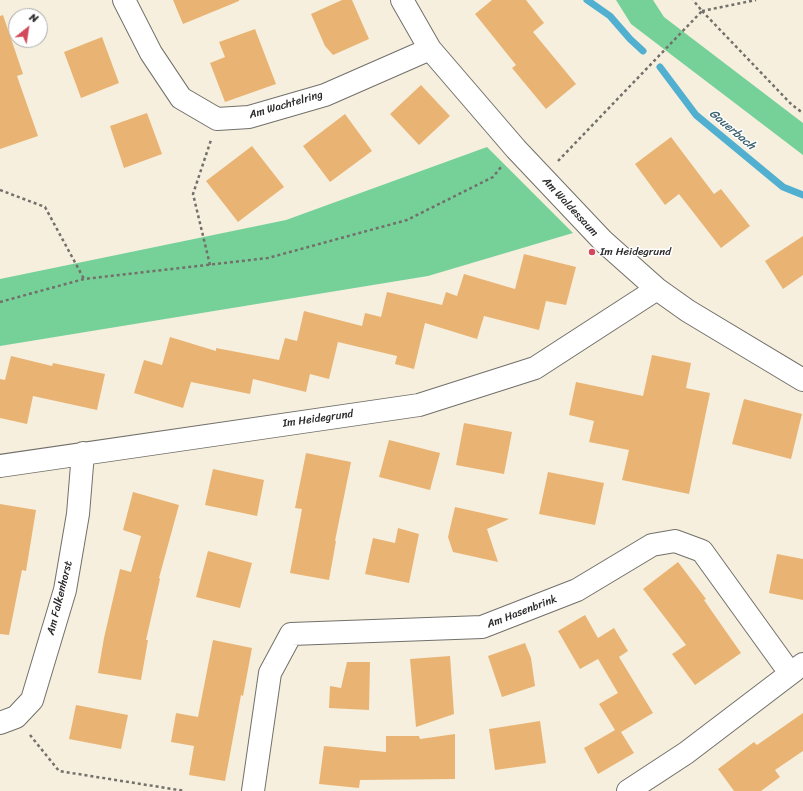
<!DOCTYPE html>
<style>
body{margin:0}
#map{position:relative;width:803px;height:791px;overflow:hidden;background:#f6efde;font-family:Sriracha,sans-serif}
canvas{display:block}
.north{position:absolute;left:8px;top:8px;width:40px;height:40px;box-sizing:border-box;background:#fff;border:1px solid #aaa;border-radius:50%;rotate:30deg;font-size:11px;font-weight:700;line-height:16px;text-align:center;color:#2b2b2b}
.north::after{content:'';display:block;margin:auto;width:14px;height:18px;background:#d1495b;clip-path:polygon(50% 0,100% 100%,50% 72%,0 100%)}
</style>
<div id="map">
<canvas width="803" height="791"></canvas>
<div class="north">N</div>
</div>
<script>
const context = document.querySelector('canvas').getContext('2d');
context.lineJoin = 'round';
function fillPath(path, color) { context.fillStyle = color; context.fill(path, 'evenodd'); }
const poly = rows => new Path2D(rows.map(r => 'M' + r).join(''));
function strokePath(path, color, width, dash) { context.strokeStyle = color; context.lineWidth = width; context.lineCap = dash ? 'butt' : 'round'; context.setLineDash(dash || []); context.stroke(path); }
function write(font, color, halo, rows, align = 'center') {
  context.font = font + ' Sriracha,sans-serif'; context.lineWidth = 3; context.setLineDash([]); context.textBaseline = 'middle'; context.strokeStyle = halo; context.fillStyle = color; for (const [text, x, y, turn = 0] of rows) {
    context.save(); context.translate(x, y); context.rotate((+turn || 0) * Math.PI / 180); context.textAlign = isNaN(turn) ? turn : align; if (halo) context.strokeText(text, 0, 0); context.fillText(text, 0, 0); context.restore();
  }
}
fillPath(poly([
 [616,0,653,0,664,17,803,123,803,155,631,24],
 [487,147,573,233,428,276,0,346,0,279,286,220]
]), '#76d198');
strokePath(poly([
 [587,0,610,16,630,39,643,51],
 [660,67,696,115,783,187,803,195]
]), '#51afd0', 7);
fillPath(poly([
 [173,0,239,0,239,1,183,24],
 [342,0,352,0,369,39,333,55,325,46,311,14],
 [492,0,526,0,544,23,533,32,576,84,546,109,512,68,516,65,475,14],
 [3,15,23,74,17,76,38,136,0,149,0,16],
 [255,29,276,84,225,102,210,63,225,57,219,42],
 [102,37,119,83,81,98,64,52],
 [421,85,450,116,419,145,390,114],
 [147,113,162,154,124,168,110,126],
 [345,114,372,151,330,182,303,146],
 [671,137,714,194,721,189,750,226,721,248,679,194,665,205,635,164],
 [252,146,284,187,238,222,206,181],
 [803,236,803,275,783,289,765,261],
 [524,254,576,267,566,305,546,301,539,330,484,316,477,339,425,323,414,369,395,364,397,356,338,342,329,379,310,374,306,392,253,379,250,394,191,382,183,408,134,393,144,360,162,365,170,337,216,351,216,348,279,360,285,338,297,341,304,311,362,326,365,313,381,317,387,292,442,305,446,292,457,296,464,274,515,289],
 [652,355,691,363,686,388,710,393,689,494,622,480,629,450,589,442,594,421,569,415,576,382,643,396],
 [11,356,52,366,53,363,105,374,97,410,33,396,27,424,0,418,0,379,5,380],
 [744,399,802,414,791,459,732,444],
 [464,423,512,432,504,474,456,465],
 [389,440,440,453,430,490,379,477],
 [306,453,351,462,335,541,336,541,329,580,290,573,302,509,295,508],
 [213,469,264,480,257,516,205,505],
 [548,472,604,483,595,525,539,514],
 [133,492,179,505,159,578,160,579,146,640,148,640,141,680,98,673,104,638,120,569,131,572,141,536,123,530],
 [0,504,36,510,26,571,22,570,9,635,0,634],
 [455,507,509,519,487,529,498,562,453,552,448,537],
 [398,528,419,534,409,583,365,574,373,538,395,543],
 [208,551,252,563,240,608,196,597],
 [777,554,803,559,803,600,769,593],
 [678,562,706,599,704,600,741,653,695,685,672,654,686,645,643,589],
 [585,615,598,638,614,628,628,651,619,657,653,713,621,732,634,753,598,774,584,748,615,730,599,704,618,693,598,659,580,669,558,631],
 [213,640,252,648,243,696,241,695,225,781,189,775,194,746,171,742,176,713,198,717],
 [525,643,531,658,535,686,502,697,488,656],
 [450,656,454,714,416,727,410,659],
 [347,662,370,662,369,710,329,708,330,686,341,688],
 [76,705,128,715,121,749,69,739],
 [803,713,803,751,775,770,780,777,761,791,734,791,718,769,754,742,757,745],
 [540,721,546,763,495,770,489,729],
 [455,734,455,779,360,780,359,788,319,784,324,746,386,752,386,736,419,736,420,739]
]), '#e9b473');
const street = poly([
 [124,0,151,53,181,98,217,119,249,117,325,95,430,49],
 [402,0,430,49,516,149,603,241,657,289,688,311,803,380],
 [0,466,419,405,535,368,657,289],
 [0,723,16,717,32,700,65,590,78,514,83,453],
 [253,791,270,673,291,634,482,627,577,590,652,545,675,541,702,551,790,673],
 [628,791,686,753,803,664]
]);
strokePath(street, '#72706a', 24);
strokePath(poly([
 [702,11,792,105,803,113],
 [702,11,756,0],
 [558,161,702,11,693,0],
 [0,190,45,207,84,279],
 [210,265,193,194,211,140],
 [0,302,84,279,268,258,407,220,493,177,501,167],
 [30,735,59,771,185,791]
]), '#72706a', 2.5, [3, 3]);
strokePath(street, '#fff', 22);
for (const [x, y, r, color] of [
 [592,252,4,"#d1495b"]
]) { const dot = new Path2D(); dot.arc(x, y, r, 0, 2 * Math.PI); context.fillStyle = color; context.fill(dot); strokePath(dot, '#fff', 1.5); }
write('11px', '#2b2b2b', '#fff', [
 ["Am Wachtelring",286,105,-16],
 ["Am Waldessaum",570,207,47],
 ["Im Heidegrund",318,419,-8],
 ["Am Falkenhorst",60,598,-76],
 ["Am Hasenbrink",522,612,-21]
]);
write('11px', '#2b2b2b', '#fff', [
 ["Im Heidegrund",600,252]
], 'left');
write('italic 12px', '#3a606d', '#fff', [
 ["Gauerbach",732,130,40]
]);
</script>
